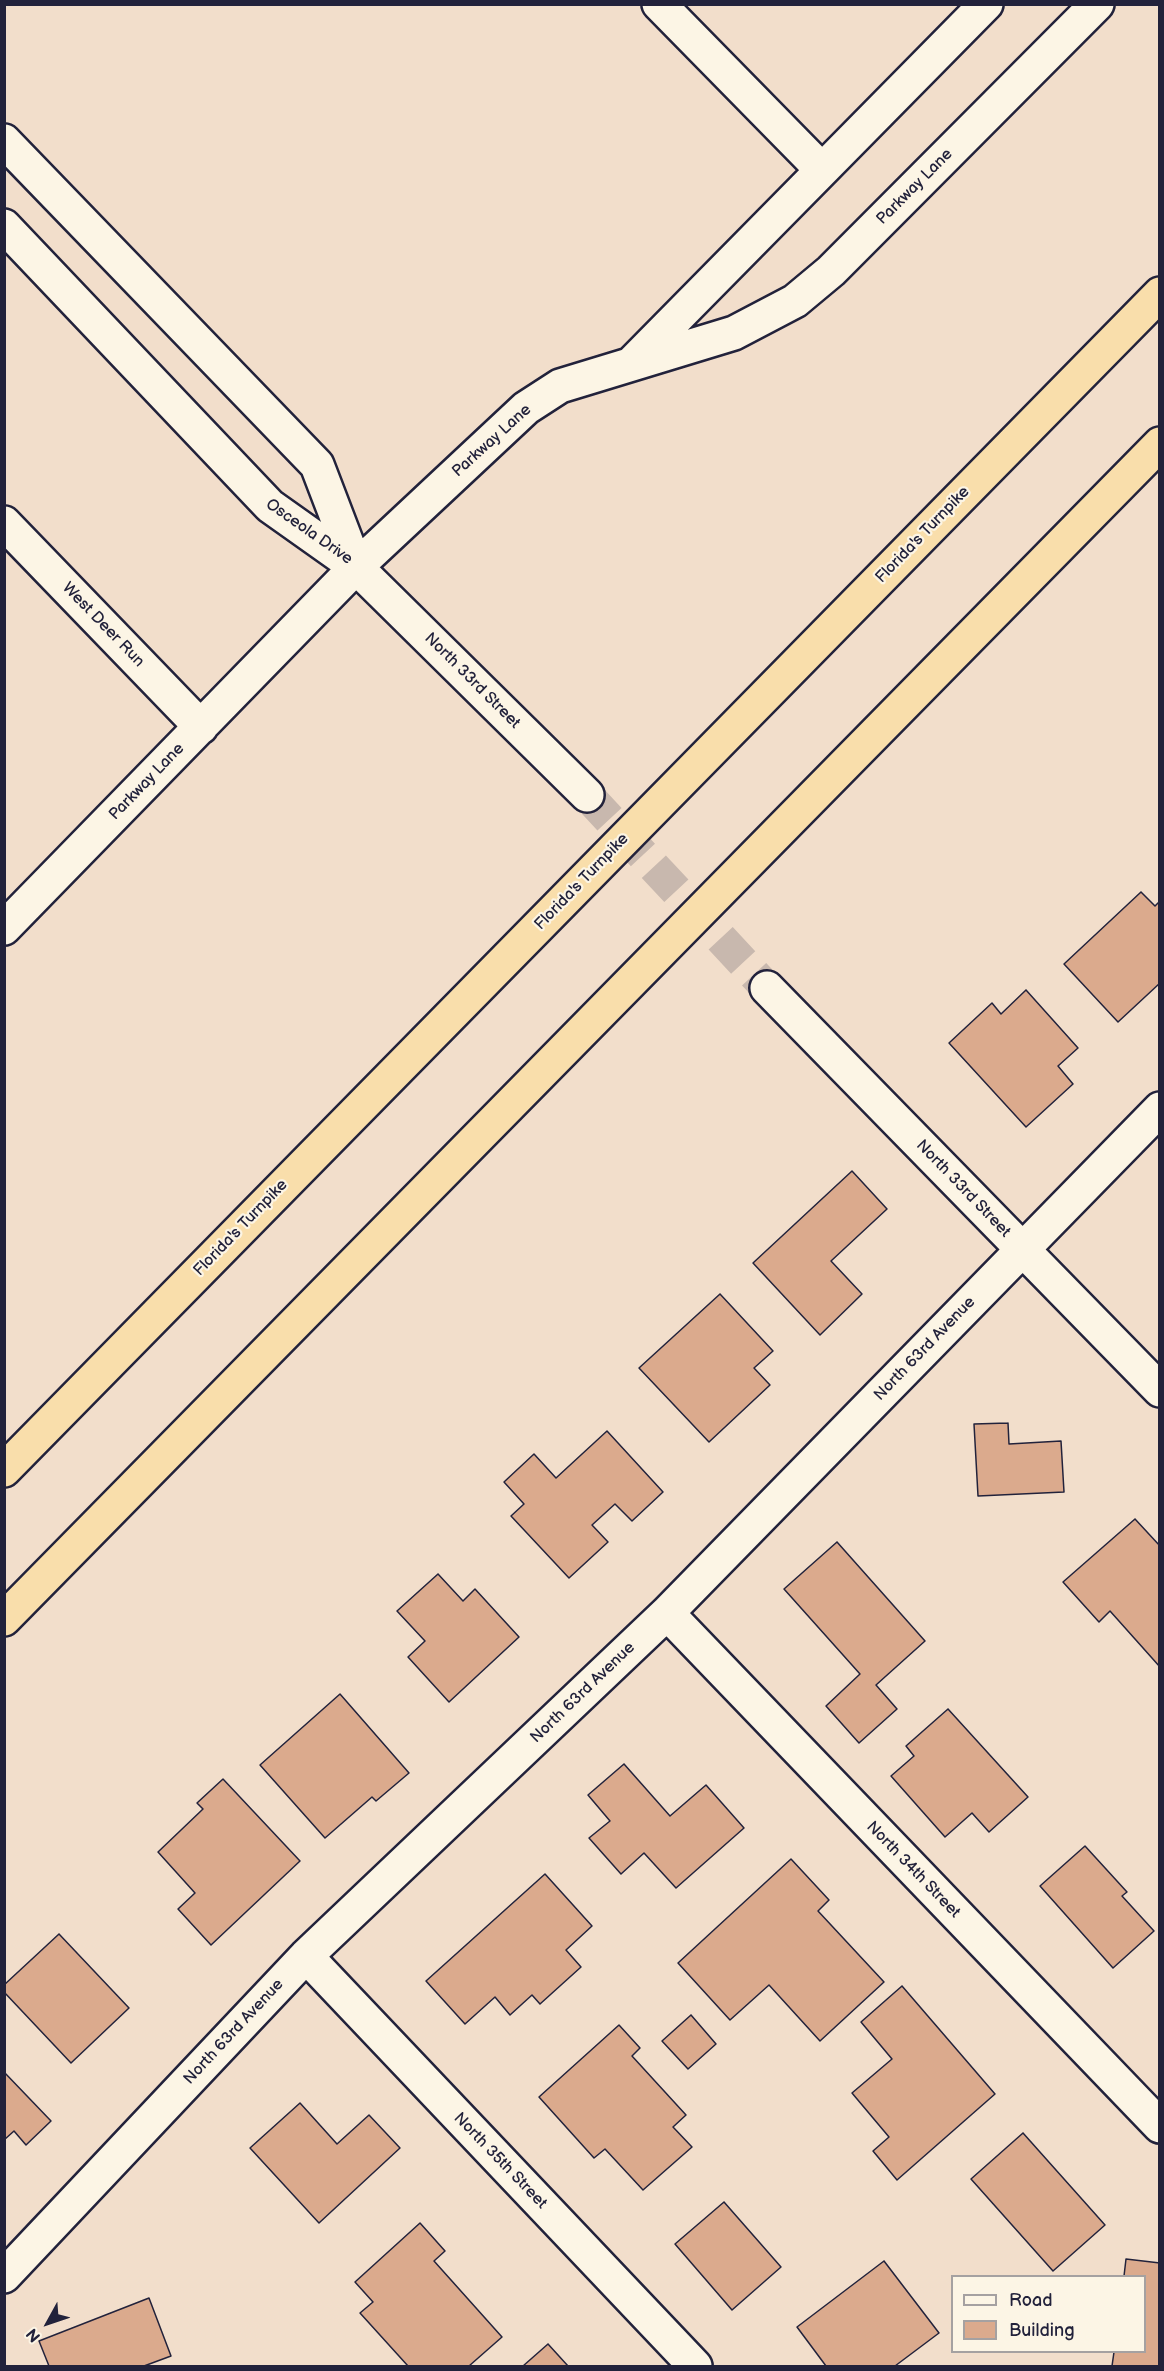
<!DOCTYPE html>
<style>
body{margin:0}
#map{position:relative;width:1164px;height:2371px;overflow:hidden;background:#f2decb;font-family:"Balsamiq Sans",sans-serif}
canvas{display:block}
.frame{position:absolute;inset:0;border:6px solid #22223b;pointer-events:none}
.legend{position:absolute;left:951px;top:2275px;width:195px;height:78px;box-sizing:border-box;background:#fcf5e5;border:2px solid #a5a1a1;margin:0;padding:8px 10px;list-style:none;font-size:18px;color:#22223b}
.legend li{display:flex;align-items:center;gap:12px;height:30px}
.legend b{width:30px;border:2px solid #a5a1a1}
.north{position:absolute;left:18px;top:2293px;width:60px;height:60px;-webkit-text-stroke:4px #fcf5e5;paint-order:stroke;rotate:230deg;font-size:16px;font-weight:700;line-height:24px;text-align:center;color:#22223b}
.north::after{content:'';display:block;margin:auto;width:21px;height:27px;background:#22223b;clip-path:polygon(50% 0,100% 100%,50% 72%,0 100%)}
</style>
<div id="map">
<canvas width="1164" height="2371"></canvas>
<div class="frame"></div>
<ul class="legend">
<li><b style="height:8px;background:#fcf5e5"></b>Road</li>
<li><b style="height:16px;background:#dbaa8d"></b>Building</li>
</ul>
<div class="north">N</div>
</div>
<script>
const context = document.querySelector('canvas').getContext('2d');
context.lineJoin = 'round';
function fillPath(path, color) { context.fillStyle = color; context.fill(path, 'evenodd'); }
const poly = rows => new Path2D(rows.map(r => 'M' + r).join(''));
function strokePath(path, color, width, dash) { context.strokeStyle = color; context.lineWidth = width; context.lineCap = dash ? 'butt' : 'round'; context.setLineDash(dash || []); context.stroke(path); }
function write(font, color, halo, rows, align = 'center') {
  context.font = font + ' "Balsamiq Sans",sans-serif'; context.lineWidth = 4.5; context.setLineDash([]); context.textBaseline = 'middle'; context.strokeStyle = halo; context.fillStyle = color; for (const [text, x, y, turn = 0] of rows) {
    context.save(); context.translate(x, y); context.rotate((+turn || 0) * Math.PI / 180); context.textAlign = isNaN(turn) ? turn : align; if (halo) context.strokeText(text, 0, 0); context.fillText(text, 0, 0); context.restore();
  }
}
const building = poly([
 [1141,892,1155,906,1160,901,1160,983,1118,1022,1064,964,1141,892],
 [1026,990,1078,1048,1058,1066,1073,1084,1026,1127,949,1043,992,1003,1001,1014,1026,990],
 [852,1171,887,1209,831,1261,862,1294,820,1335,753,1263,852,1171],
 [720,1294,773,1351,754,1368,770,1385,709,1442,639,1368,720,1294],
 [1008,1423,1009,1444,1061,1441,1064,1492,978,1496,974,1424,1008,1423],
 [607,1431,663,1492,632,1521,615,1504,592,1525,608,1542,569,1578,511,1516,524,1504,504,1482,534,1454,556,1478,607,1431],
 [1135,1519,1160,1546,1160,1667,1110,1611,1099,1622,1063,1582,1135,1519],
 [837,1542,925,1641,876,1685,897,1709,859,1743,826,1706,860,1674,784,1589,837,1542],
 [438,1574,463,1601,475,1589,519,1637,449,1702,408,1657,425,1641,397,1611,438,1574],
 [340,1694,409,1773,376,1801,372,1797,325,1838,260,1765,340,1694],
 [948,1709,1028,1797,989,1832,972,1813,945,1837,891,1776,914,1756,906,1746,948,1709],
 [624,1764,670,1816,706,1785,744,1828,676,1888,644,1853,621,1874,589,1838,610,1821,588,1795,624,1764],
 [223,1779,300,1861,211,1945,178,1909,195,1893,158,1852,203,1809,197,1803,223,1779],
 [1085,1846,1127,1892,1122,1896,1154,1931,1113,1968,1040,1886,1085,1846],
 [791,1859,829,1900,818,1911,884,1982,820,2041,769,1985,730,2020,678,1963,791,1859],
 [545,1874,592,1926,566,1950,581,1967,540,2004,532,1995,510,2015,495,1997,465,2024,426,1981,545,1874],
 [59,1934,129,2008,71,2063,4,1992,4,1985,59,1934],
 [902,1986,995,2094,897,2180,873,2151,889,2137,852,2093,892,2059,861,2022,902,1986],
 [691,2015,716,2044,688,2069,662,2041,691,2015],
 [619,2025,640,2048,632,2056,686,2115,673,2127,692,2147,643,2190,605,2149,594,2158,539,2097,619,2025],
 [4,2072,51,2121,26,2145,14,2131,4,2140,4,2072],
 [300,2103,337,2144,369,2115,400,2148,319,2223,250,2148,300,2103],
 [1023,2133,1105,2225,1053,2271,971,2179,1023,2133],
 [724,2202,781,2267,732,2310,675,2244,724,2202],
 [420,2223,445,2251,434,2261,502,2337,469,2366,408,2366,360,2313,373,2302,355,2282,420,2223],
 [1126,2259,1160,2263,1160,2366,1112,2366,1114,2352,1144,2352,1144,2276,1124,2276,1126,2259],
 [884,2261,939,2333,895,2366,826,2366,797,2327,884,2261],
 [149,2298,171,2356,144,2366,49,2366,39,2341,149,2298],
 [548,2344,568,2366,523,2366,548,2344]
]);
fillPath(building, '#dbaa8d');
strokePath(building, '#22223b', 1.5);
strokePath(poly([
 [587,795,767,988]
]), '#c8b8ae', 33, [33, 16]);
const minor = poly([
 [659,4,822,170],
 [4,141,317,465,356,567],
 [4,226,270,506,356,567,587,795],
 [633,362,986,4],
 [4,523,201,727],
 [4,928,356,567,526,408,560,386,734,333,795,301,831,271,1097,4],
 [767,988,1160,1390],
 [667,1613,1160,2126],
 [306,1956,695,2366],
 [4,2276,306,1956,667,1613,1160,1109]
]);
const highway = poly([
 [4,1470,1160,294],
 [4,1619,1160,444]
]);
strokePath(minor, '#22223b', 38);
strokePath(highway, '#22223b', 38);
strokePath(minor, '#fcf5e5', 33);
strokePath(highway, '#f9deab', 33);
write('16px', '#22223b', '#fcf5e5', [
 ["Parkway Lane",915,187,-45],
 ["Parkway Lane",492,441,-42],
 ["Osceola Drive",309,532,35],
 ["Florida's Turnpike",923,535,-46],
 ["West Deer Run",103,625,46],
 ["North 33rd Street",472,681,45],
 ["Parkway Lane",147,782,-46],
 ["Florida's Turnpike",582,882,-46],
 ["North 33rd Street",963,1189,46],
 ["Florida's Turnpike",241,1228,-46],
 ["North 63rd Avenue",925,1349,-46],
 ["North 63rd Avenue",583,1693,-44],
 ["North 34th Street",913,1870,46],
 ["North 63rd Avenue",234,2032,-47],
 ["North 35th Street",500,2161,46]
]);
</script>
